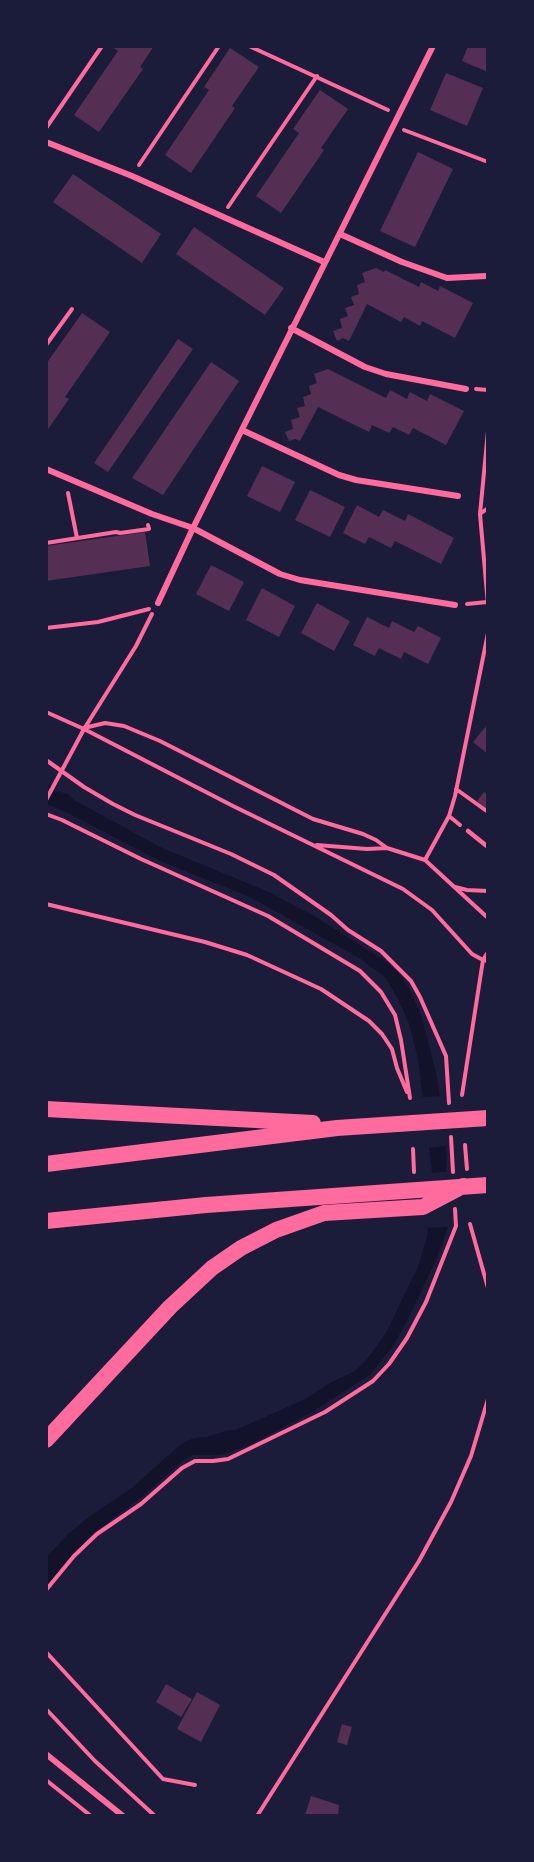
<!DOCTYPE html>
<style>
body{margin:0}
#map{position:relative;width:534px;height:1862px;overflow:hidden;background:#1b1b3a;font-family:"Space Grotesk",sans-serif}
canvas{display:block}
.frame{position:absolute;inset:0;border:48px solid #1b1b3a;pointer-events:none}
</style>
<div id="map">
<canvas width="534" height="1862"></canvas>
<div class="frame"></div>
</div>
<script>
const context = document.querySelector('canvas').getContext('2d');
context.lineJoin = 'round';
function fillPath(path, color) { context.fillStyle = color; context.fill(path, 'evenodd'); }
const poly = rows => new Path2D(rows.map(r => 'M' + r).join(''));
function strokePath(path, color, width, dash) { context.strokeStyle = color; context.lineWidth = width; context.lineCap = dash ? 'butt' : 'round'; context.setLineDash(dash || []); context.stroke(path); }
fillPath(poly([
 [46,783,56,791,68,794,74,800,160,847,271,893,314,916,385,961,400,974,410,990,421,1015,437,1077,446,1146,448,1227,436,1260,407,1321,393,1346,371,1374,312,1412,247,1446,220,1455,193,1455,186,1458,144,1495,90,1536,47,1586,47,1557,67,1535,90,1516,133,1487,181,1444,194,1438,207,1437,228,1430,236,1430,305,1399,332,1382,355,1371,365,1361,374,1350,387,1331,418,1267,427,1237,432,1172,418,1059,410,1026,398,999,386,978,361,959,250,897,158,860,68,813,47,804]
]), '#12122b');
fillPath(poly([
 [443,1096,449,1146,426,1148,419,1097],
 [450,1171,451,1227,425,1228,429,1173]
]), '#1b1b3a');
fillPath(poly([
 [111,46,154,46,140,67,143,69,99,132,74,115,118,51],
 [468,46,488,46,488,72,462,61],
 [230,48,259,67,232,106,235,108,191,173,165,155,209,90,204,87],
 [446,73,483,88,467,126,430,110],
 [320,90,348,109,321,148,324,150,281,213,256,196,299,133,293,129],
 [418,152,453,169,415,247,380,231],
 [73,174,161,234,142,263,53,202],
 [194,227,284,288,265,315,176,254],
 [376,268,384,272,385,270,419,287,421,282,438,291,440,286,473,303,455,338,422,321,420,326,404,317,401,322,367,304,349,341,343,338,337,341,333,331,342,328,340,319,348,316,345,308,354,305,351,297,359,294,357,285,365,282,362,273],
 [82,313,110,332,65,397,69,399,46,432,46,364],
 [178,339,193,349,108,472,94,463],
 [211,362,239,381,163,495,132,478],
 [328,369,386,398,390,390,407,399,410,392,427,401,430,394,464,411,446,445,413,428,409,435,393,427,389,433,372,425,369,432,318,407,300,441,295,439,289,441,285,432,293,429,291,420,300,417,297,408,305,406,303,397,311,394,309,386,317,383,314,374],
 [262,466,295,482,280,512,247,496],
 [310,490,345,507,330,537,295,520],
 [357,505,379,517,383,510,405,521,408,514,454,538,441,564,395,541,391,548,369,537,365,544,343,533],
 [145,532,150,566,46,581,46,546],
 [211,565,244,582,229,611,196,594],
 [262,588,295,606,279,637,246,620],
 [317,603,350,621,334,651,301,633],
 [367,617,389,628,392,621,414,632,418,626,441,638,428,664,404,652,401,659,379,648,375,656,353,645],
 [488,724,488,754,473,742],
 [484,792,488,795,488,810,477,801],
 [166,1684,192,1699,181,1717,156,1702],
 [197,1692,220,1705,201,1742,177,1729],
 [342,1724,352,1727,347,1745,337,1742],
 [311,1796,339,1805,338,1815,305,1815]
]), '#542f53');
strokePath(poly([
 [249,46,388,110],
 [46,128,102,46],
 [404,130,488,162],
 [139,165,219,46],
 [228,207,317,76],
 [46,345,72,309],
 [476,389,488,390],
 [488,431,480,514,488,605],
 [68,493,77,538],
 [480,514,488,508],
 [46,543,116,532,120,533,149,529,148,525],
 [467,604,487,602],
 [46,628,98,622,149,609],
 [46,712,84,729,233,806,403,889,432,910,472,954,483,960,488,961],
 [84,728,105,723,124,726,160,741,313,819,363,834,376,840,387,848],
 [46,760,84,787,113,804,135,815,231,854,274,875,331,915,348,930,381,951,411,981,420,997,446,1056,449,1103],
 [456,789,488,812],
 [46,800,84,729,136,646,152,614],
 [46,814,62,820,141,859,268,916,360,971,381,992,395,1015,401,1040,410,1098],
 [449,816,460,825],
 [317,845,367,849,387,848,425,860,488,918],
 [425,860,449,816,455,796,488,633],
 [455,887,467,890,488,891],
 [46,904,205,942,247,955,321,989,369,1021,382,1034,392,1049,397,1068,407,1092],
 [462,1095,483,960,488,952],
 [451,1137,453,1172],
 [465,1145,467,1169],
 [413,1149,414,1172],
 [470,1224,488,1288],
 [46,1590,74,1556,97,1534,141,1504,182,1468,195,1461,213,1461,228,1459,325,1412,373,1381,389,1364,407,1338,426,1302,456,1226,455,1209],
 [46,1652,163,1779,195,1785],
 [46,1709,95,1761,155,1816],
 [46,1780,91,1816],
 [257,1816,419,1561,451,1502,471,1456,488,1399]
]), '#ff6b9d', 4);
strokePath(poly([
 [468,831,488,847]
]), '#ff6b9d', 4.5);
strokePath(poly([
 [46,142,132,176,324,262],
 [340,234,402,262,447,278,486,276],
 [291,328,365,367,386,374,466,389],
 [242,430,339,475,356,480,458,496],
 [46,469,152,514,193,528,280,574,300,580,455,605],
 [158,603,193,528,433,46],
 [46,1754,123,1816]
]), '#ff6b9d', 6);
strokePath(poly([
 [46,1109,313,1123],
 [46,1164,337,1128,488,1118],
 [46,1221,206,1205,488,1185],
 [46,1440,170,1307,212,1268,241,1248,276,1230,324,1213,423,1207,463,1186]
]), '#ff6b9d', 16);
</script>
